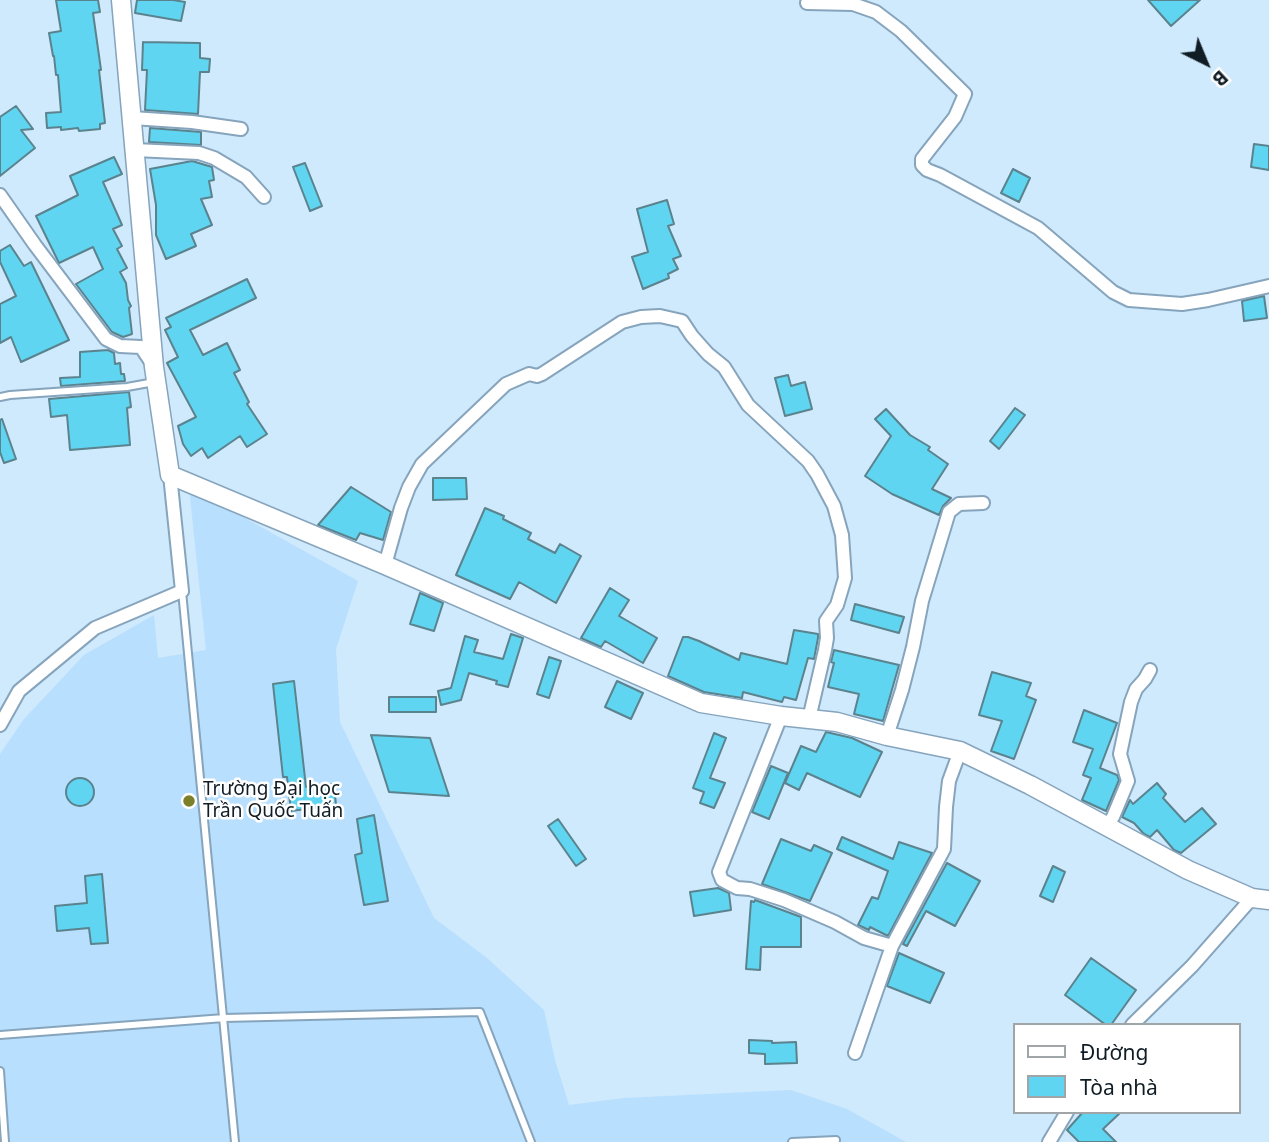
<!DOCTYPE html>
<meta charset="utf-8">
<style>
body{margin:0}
#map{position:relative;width:1269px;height:1142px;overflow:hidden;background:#cfe9fd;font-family:"Noto Sans",sans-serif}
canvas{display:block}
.legend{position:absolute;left:1013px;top:1023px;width:228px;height:91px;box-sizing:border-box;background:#fff;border:2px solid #a0a5a8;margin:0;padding:9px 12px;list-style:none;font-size:21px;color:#111d25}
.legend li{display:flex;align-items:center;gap:14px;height:35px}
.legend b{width:35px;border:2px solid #a0a5a8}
.north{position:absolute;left:1171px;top:28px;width:70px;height:70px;-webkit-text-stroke:5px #fff;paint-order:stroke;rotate:137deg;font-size:19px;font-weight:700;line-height:28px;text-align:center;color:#111d25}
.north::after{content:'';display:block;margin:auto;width:24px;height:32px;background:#111d25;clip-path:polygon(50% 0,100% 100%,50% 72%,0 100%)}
</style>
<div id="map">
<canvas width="1269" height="1142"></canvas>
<ul class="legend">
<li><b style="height:9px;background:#fff"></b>Đường</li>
<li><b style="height:19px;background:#60d5f1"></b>Tòa nhà</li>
</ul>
<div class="north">B</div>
</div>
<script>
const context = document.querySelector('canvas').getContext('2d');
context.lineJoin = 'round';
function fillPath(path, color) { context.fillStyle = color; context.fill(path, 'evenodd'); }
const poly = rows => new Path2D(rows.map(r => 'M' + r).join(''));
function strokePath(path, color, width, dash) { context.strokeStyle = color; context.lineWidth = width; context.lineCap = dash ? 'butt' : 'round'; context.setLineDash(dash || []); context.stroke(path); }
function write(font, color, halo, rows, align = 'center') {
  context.font = font + ' "Noto Sans",sans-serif'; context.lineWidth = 5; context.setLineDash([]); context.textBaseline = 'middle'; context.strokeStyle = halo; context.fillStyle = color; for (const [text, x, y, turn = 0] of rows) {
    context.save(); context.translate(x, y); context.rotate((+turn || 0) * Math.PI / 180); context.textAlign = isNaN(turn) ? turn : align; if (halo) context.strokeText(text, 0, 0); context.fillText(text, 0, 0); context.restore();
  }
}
fillPath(poly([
 [189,487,358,581,336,649,340,722,434,918,487,958,544,1010,555,1060,569,1105,624,1098,791,1090,847,1109,906,1142,0,1142,0,754,24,719,84,655,154,615,158,658,206,650]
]), '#b8dffd');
const building = poly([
 [56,0,98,0,100,12,93,13,101,70,99,70,105,123,100,124,100,129,79,131,78,128,61,130,61,127,47,128,46,113,61,112,58,75,56,75,54,56,53,56,49,33,61,31,56,0],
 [137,0,173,0,185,2,181,21,135,13,137,0],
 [1148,0,1200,0,1171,26,1148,0],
 [143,42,200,43,200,58,210,59,209,72,200,72,198,114,145,110,147,70,142,70,143,42],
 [16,106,33,129,21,130,35,148,0,176,0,117,16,106],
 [150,128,201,132,201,145,149,142,150,128],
 [1254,144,1269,146,1269,170,1251,167,1254,144],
 [114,157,122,174,103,182,122,225,113,229,122,246,117,249,127,268,120,272,126,283,128,300,131,306,129,308,132,334,123,337,112,332,76,284,103,269,93,247,59,263,36,216,78,195,70,176,114,157],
 [192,161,212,167,214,180,209,181,212,197,201,199,212,225,191,234,196,246,166,259,156,235,156,205,150,169,192,161],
 [305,163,322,206,310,211,293,167,305,163],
 [1013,169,1030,178,1019,202,1001,193,1013,169],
 [667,200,674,224,668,226,681,256,673,259,678,269,668,274,669,278,643,289,632,257,648,252,637,209,667,200],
 [10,245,24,266,31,262,69,340,21,362,11,337,0,343,0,304,16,296,0,262,0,251,10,245],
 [247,279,256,298,190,330,203,355,227,343,240,370,234,373,249,402,247,404,267,434,247,447,240,436,208,458,202,448,191,456,183,444,178,426,196,417,167,363,178,357,165,330,171,327,166,318,247,279],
 [1264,296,1267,318,1244,321,1242,301,1264,296],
 [108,350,114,353,115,364,120,363,121,374,124,374,125,381,61,386,60,378,80,377,80,352,108,350],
 [788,375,791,386,805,382,812,409,785,416,775,378,788,375],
 [129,392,131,407,127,408,130,445,70,450,67,415,51,417,49,399,129,392],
 [1015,408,1025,415,999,449,990,441,1015,408],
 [886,409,910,435,930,447,928,450,948,464,932,489,951,498,943,506,939,515,892,494,865,476,891,436,875,419,886,409],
 [2,419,16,459,4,463,0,452,0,420,2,419],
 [433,478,466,478,467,499,433,500,433,478],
 [351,487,391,512,383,540,360,533,356,540,318,525,351,487],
 [485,508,504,516,503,519,531,533,528,539,555,553,560,544,581,556,556,603,519,582,510,599,456,575,485,508],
 [610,588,629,600,619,616,657,638,643,663,605,641,601,647,581,638,610,588],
 [420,593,443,603,434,631,410,624,420,593],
 [855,604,904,617,899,633,851,620,855,604],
 [794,630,818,634,818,638,814,659,808,658,796,700,784,697,782,702,743,692,742,698,704,692,668,676,683,637,688,637,699,641,739,660,741,653,787,664,794,630],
 [511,634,523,638,508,687,496,684,497,681,469,673,461,700,441,705,438,691,451,688,465,636,478,640,474,652,503,659,511,634],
 [834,650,899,665,883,721,854,714,859,694,828,687,834,663,831,662,834,650],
 [549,657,561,661,549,698,537,694,549,657],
 [992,672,1031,683,1026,696,1036,700,1014,759,991,751,1002,721,979,715,992,672],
 [294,681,306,787,334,784,336,805,291,811,287,777,283,777,273,684,294,681],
 [617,681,643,693,631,719,605,707,617,681],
 [389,697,436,697,436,712,389,712,389,697],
 [1084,710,1117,723,1100,768,1117,775,1119,780,1106,811,1082,800,1091,778,1083,775,1093,749,1073,742,1084,710],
 [826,732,852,738,882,752,860,797,807,773,799,790,785,783,801,746,816,752,826,732],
 [714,733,726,738,710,778,725,783,714,808,700,803,704,792,693,788,714,733],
 [371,735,430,738,449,796,389,792,371,735],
 [771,766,788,773,769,819,752,812,771,766],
 '66 792a14 14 0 1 1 28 0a14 14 0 1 1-28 0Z',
 [1157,783,1166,794,1163,798,1185,822,1202,808,1216,824,1181,853,1174,850,1157,830,1150,837,1143,833,1134,823,1122,817,1130,800,1133,804,1157,783],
 [374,815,388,901,364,905,355,855,362,853,357,819,374,815],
 [558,819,586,859,576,866,548,826,558,819],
 [842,837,893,859,899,842,932,853,888,936,870,927,869,930,858,925,872,897,878,899,888,871,837,849,842,837],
 [781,839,811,851,814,845,832,853,810,901,762,884,781,839],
 [947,863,980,881,955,926,926,911,907,946,903,944,947,863],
 [1053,866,1065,872,1053,902,1040,896,1053,866],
 [102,874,108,943,91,944,89,928,57,931,55,906,87,903,85,876,102,874],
 [718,888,729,893,731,910,694,916,690,892,718,888],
 [755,900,801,917,801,947,761,947,760,970,746,969,751,901,754,902,755,900],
 [899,953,944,973,930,1003,887,986,899,953],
 [1091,958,1136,990,1111,1025,1106,1025,1065,995,1091,958],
 [749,1040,772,1041,772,1043,796,1042,797,1063,765,1064,765,1054,749,1053,749,1040],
 [1083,1112,1121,1112,1103,1129,1116,1142,1079,1142,1067,1130,1083,1112]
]);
fillPath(building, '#60d5f1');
strokePath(building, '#5a838d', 2);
const lane = poly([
 [0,397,10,395,127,387,149,383,150,379],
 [182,591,235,1142],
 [0,1035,224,1018,480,1012,531,1142],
 [0,1071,5,1142],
 [792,1142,836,1140]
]);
const street = poly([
 [807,3,853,4,876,12,901,31,965,94,955,117,922,159,922,165,927,170,940,175,1038,228,1113,292,1129,300,1182,304,1208,300,1269,286],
 [132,118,192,122,241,129],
 [135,150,199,153,214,158,246,177,264,197],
 [0,195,35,245,106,339,120,346,141,347,153,365],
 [385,565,401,508,409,487,422,464,506,384,529,374,537,376,542,374,622,322,641,317,660,316,682,321,692,336,708,354,724,367,748,405,808,461,817,474,834,506,842,535,845,578,837,605,826,621,827,638,825,650,809,719],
 [781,716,721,867,719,872,722,880,737,888,750,889,784,900,835,922,864,938,892,946],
 [0,725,19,691,95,628,182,591,170,475],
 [887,736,902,690,913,647,922,601,949,512,959,504,983,503],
 [1107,825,1113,817,1128,781,1120,754,1131,702,1136,689,1145,679,1150,670],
 [1132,1025,1192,966,1252,898],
 [855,1053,892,946,944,849,946,807,949,781,960,751],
 [1049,1142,1067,1112]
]);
const secondary = poly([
 [121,0,154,367,170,475,385,565,701,703,781,716,837,722,887,736,960,751,1030,785,1188,870,1252,898,1269,900]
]);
strokePath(lane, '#86a4bc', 10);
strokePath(street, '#86a4bc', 16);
strokePath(secondary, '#86a4bc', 21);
strokePath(lane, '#fff', 6);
strokePath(street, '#fff', 12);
strokePath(secondary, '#fff', 18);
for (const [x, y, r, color] of [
 [189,801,7,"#7c8029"]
]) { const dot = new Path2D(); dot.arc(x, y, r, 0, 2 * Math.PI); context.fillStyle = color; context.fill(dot); strokePath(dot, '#fff', 2.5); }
write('19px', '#111d25', '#fff', [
 ["Trường Đại học",203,790],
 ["Trần Quốc Tuấn",203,812]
], 'left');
</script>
